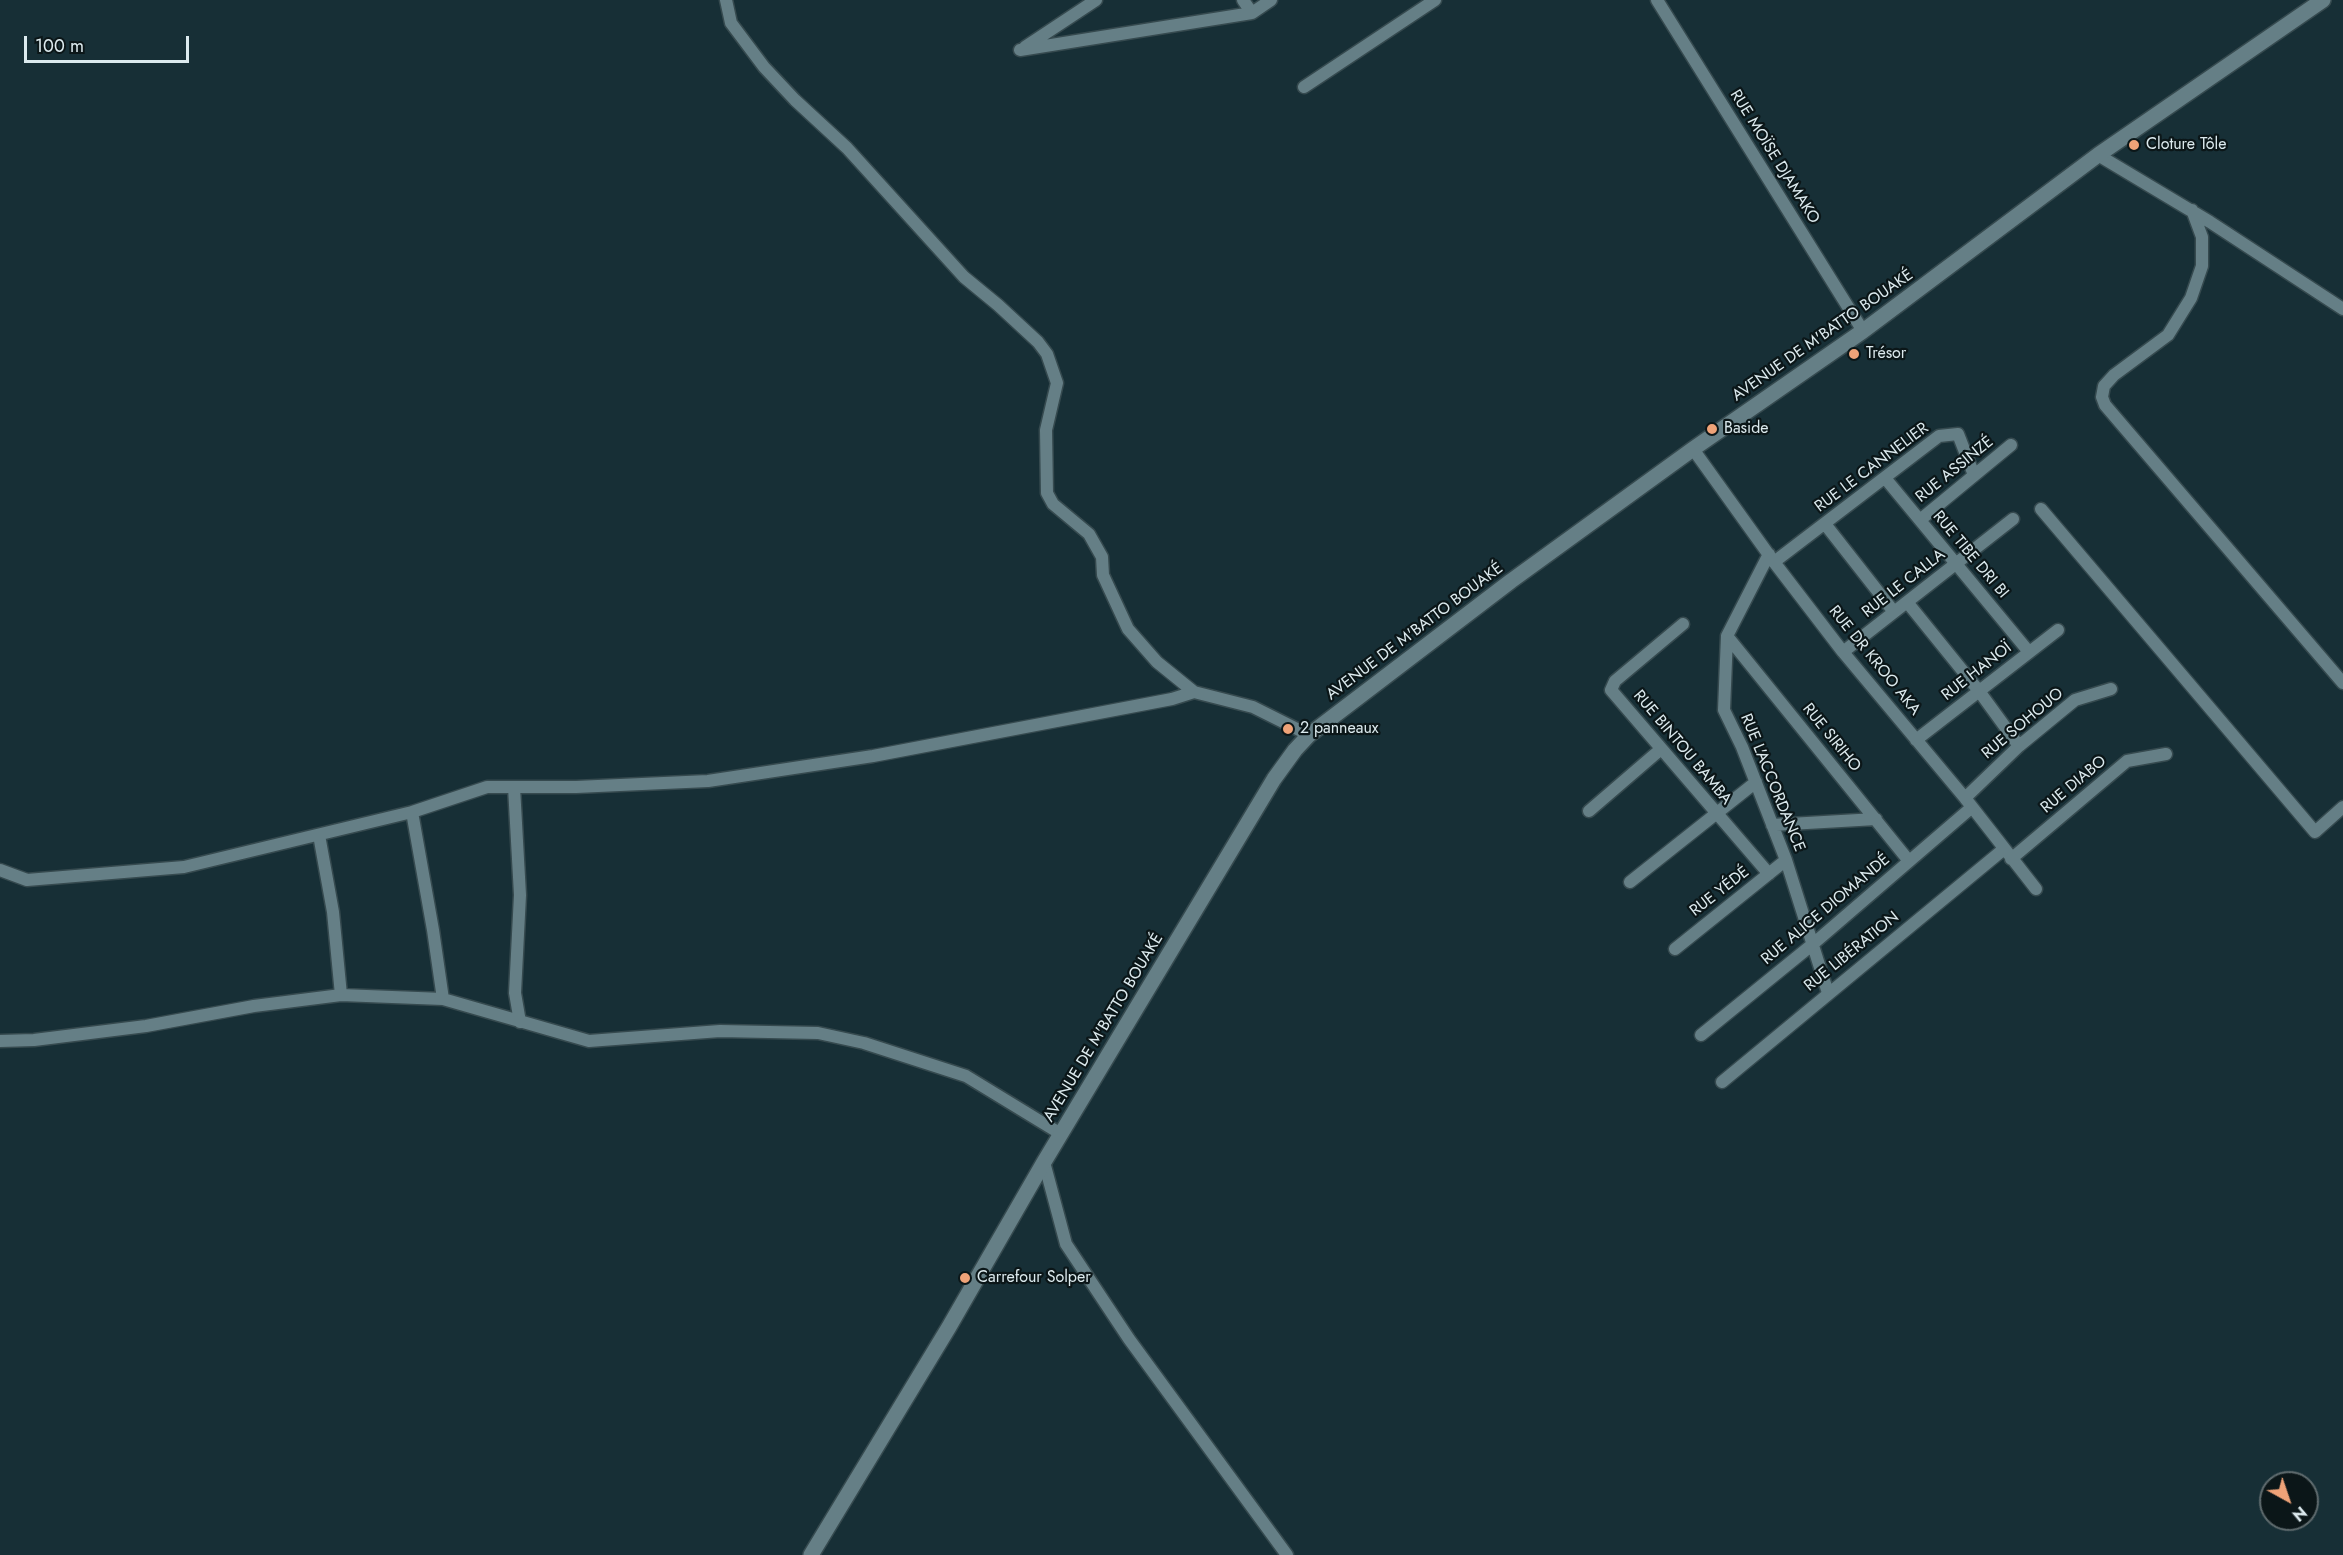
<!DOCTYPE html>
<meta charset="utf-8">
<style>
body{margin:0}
#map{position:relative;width:2343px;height:1555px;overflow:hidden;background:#172f36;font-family:Jost,sans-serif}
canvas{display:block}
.north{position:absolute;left:2259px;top:1471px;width:60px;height:60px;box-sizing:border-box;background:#0b1618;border:2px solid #5f6b6e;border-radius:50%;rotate:140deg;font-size:16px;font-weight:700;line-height:24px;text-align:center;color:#dceaee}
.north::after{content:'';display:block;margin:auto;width:21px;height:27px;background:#efa378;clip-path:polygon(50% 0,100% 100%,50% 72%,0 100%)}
.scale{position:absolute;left:24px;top:36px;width:165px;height:27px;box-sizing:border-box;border:3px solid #dceaee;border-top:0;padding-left:8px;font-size:18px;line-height:21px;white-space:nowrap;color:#dceaee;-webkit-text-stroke:4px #0b1618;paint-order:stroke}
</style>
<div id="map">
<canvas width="2343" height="1555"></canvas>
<div class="north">N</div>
<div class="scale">100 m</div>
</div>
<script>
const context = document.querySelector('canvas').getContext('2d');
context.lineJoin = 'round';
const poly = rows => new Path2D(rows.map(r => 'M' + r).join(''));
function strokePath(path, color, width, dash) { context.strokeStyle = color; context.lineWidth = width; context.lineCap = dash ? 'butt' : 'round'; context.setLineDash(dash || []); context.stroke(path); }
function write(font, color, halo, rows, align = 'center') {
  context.font = font + ' Jost,sans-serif'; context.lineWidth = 4.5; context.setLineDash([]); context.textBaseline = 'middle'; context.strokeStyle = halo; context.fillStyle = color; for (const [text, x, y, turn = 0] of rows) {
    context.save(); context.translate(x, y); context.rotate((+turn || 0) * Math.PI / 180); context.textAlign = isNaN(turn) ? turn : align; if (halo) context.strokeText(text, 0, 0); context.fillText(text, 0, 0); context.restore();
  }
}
const minor = poly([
 [726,0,731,23,764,67,795,100,847,148,964,277,998,305,1038,342,1047,354,1057,383,1046,430,1047,493,1053,504,1089,534,1102,557,1103,575,1128,629,1157,662,1194,692],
 [1243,0,1252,13],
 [1657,0,1863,331],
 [1025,47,1096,0],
 [1020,50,1252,13,1271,0],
 [1304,87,1435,0],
 [2098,155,2210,222,2343,309],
 [2192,210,2202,237,2202,266,2191,298,2168,335,2114,375,2104,386,2102,397,2105,405,2343,683],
 [1693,449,1774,562,1843,652,1965,798,2036,889],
 [1885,478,2029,652],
 [2041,509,2315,832,2343,807],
 [1920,520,2011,445],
 [1825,524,1894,612],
 [1769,554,1727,636,1724,710,1742,747,1786,860,1828,993],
 [1774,562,1939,436,1958,434,1974,475],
 [1907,602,1979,691,2019,746],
 [1683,624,1615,681,1611,690,1769,874],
 [1727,636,1909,861],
 [1843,652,2013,519],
 [1916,740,2058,630],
 [514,787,520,895,515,993,520,1022],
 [1965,798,2019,746,2075,700,2111,689],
 [1589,811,1661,749],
 [412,812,433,930,443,999],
 [1772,825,1876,819],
 [319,835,333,912,341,995],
 [2011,859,2127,761,2166,754],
 [0,870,27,880,184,867,412,812,487,787,576,787,708,781,873,756,1172,699,1194,692,1253,707,1309,735],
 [1630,882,1756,782],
 [1675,949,1786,860],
 [1701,1035,1813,944,1971,808],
 [0,1041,34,1040,146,1026,254,1006,341,995,443,999,589,1041,720,1031,818,1033,864,1043,966,1076,1061,1134],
 [1722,1082,2004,849],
 [1044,1162,1066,1244,1129,1339,1287,1555]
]);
const tertiary = poly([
 [811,1555,949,1327,1044,1162,1274,779,1295,750,1309,735,1511,581,1693,449,1863,331,2098,155,2323,0]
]);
strokePath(minor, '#364a4f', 15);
strokePath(tertiary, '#364a4f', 18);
strokePath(minor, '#657f86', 12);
strokePath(tertiary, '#657f86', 15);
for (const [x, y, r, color] of [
 [2134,145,6,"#efa378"],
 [1854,354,6,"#efa378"],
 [1712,429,6,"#efa378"],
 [1288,729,6,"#efa378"],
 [965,1278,6,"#efa378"]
]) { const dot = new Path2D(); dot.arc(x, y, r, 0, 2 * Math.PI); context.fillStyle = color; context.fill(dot); strokePath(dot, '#0b1618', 2); }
write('16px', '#dceaee', '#0b1618', [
 ["Cloture Tôle",2146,145],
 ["Trésor",1866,354],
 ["Baside",1724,429],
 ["2 panneaux",1300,729],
 ["Carrefour Solper",977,1278]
], 'left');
write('16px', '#dceaee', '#0b1618', [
 ["RUE MOÏSE DJAMAKO",1774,157,58],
 ["AVENUE DE M'BATTO BOUAKÉ",1823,336,-35],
 ["RUE LE CANNELIER",1872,468,-37],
 ["RUE ASSINZÉ",1955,470,-39],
 ["RUE TIBE DRI BI",1970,555,50],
 ["RUE LE CALLA",1904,584,-38],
 ["AVENUE DE M'BATTO BOUAKÉ",1415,632,-37],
 ["RUE DR KROO AKA",1874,661,51],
 ["RUE HANOÏ",1977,672,-38],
 ["RUE SOHOUO",2023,724,-40],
 ["RUE SIRIHO",1831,738,51],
 ["RUE BINTOU BAMBA",1682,748,50],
 ["RUE L'ACCORDANCE",1772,783,68],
 ["RUE DIABO",2074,785,-40],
 ["RUE YÉDÉ",1720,892,-38],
 ["RUE ALICE DIOMANDÉ",1826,910,-40],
 ["RUE LIBÉRATION",1852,952,-39],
 ["AVENUE DE M'BATTO BOUAKÉ",1104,1028,-59]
]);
</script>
